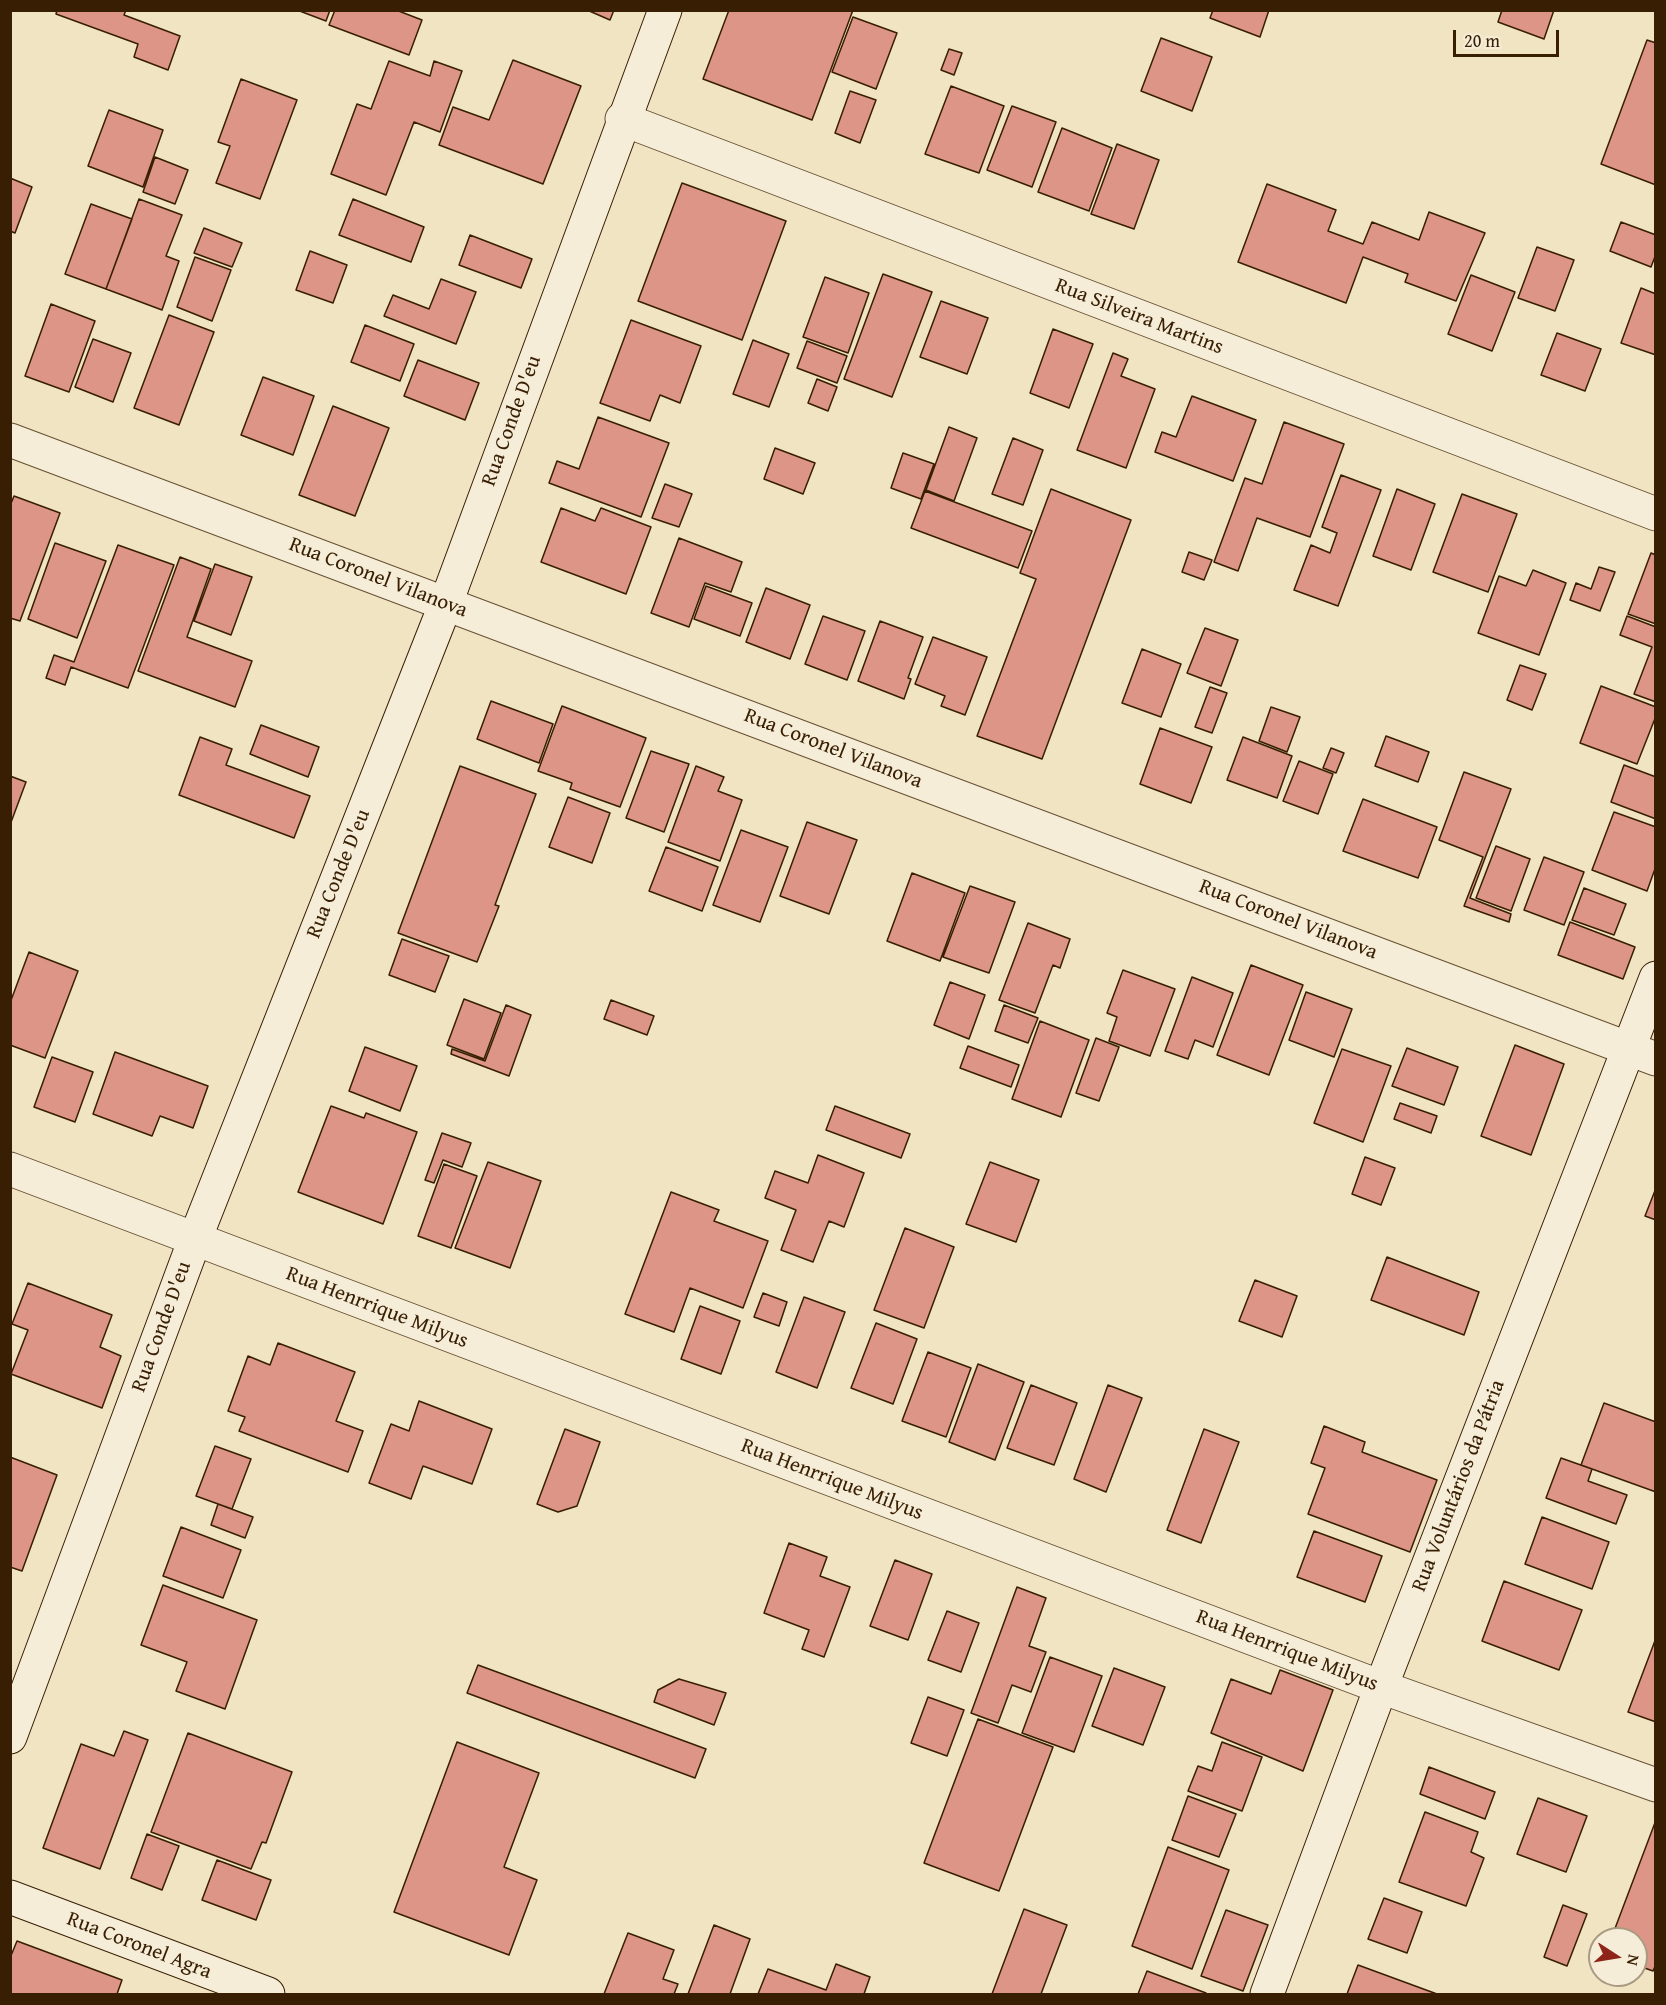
<!DOCTYPE html>
<meta charset="utf-8">
<style>
body{margin:0}
#map{position:relative;width:1666px;height:2005px;overflow:hidden;background:#f0e4c2;font-family:"Gentium Book Plus",serif}
canvas{display:block}
.frame{position:absolute;inset:0;border:12px solid #381e03;pointer-events:none}
.north{position:absolute;left:1588px;top:1927px;width:60px;height:60px;box-sizing:border-box;background:#f5edd7;border:2px solid #a99a82;border-radius:50%;rotate:102deg;font-size:16px;font-weight:700;line-height:24px;text-align:center;color:#381e03}
.north::after{content:'';display:block;margin:auto;width:21px;height:27px;background:#8f2418;clip-path:polygon(50% 0,100% 100%,50% 72%,0 100%)}
.scale{position:absolute;left:1453px;top:30px;width:106px;height:27px;box-sizing:border-box;border:3px solid #381e03;border-top:0;padding-left:8px;font-size:18px;line-height:21px;white-space:nowrap;color:#381e03;-webkit-text-stroke:4px #f5edd7;paint-order:stroke}
</style>
<div id="map">
<canvas width="1666" height="2005"></canvas>
<div class="frame"></div>
<div class="north">N</div>
<div class="scale">20 m</div>
</div>
<script>
const context = document.querySelector('canvas').getContext('2d');
context.lineJoin = 'round';
function fillPath(path, color) { context.fillStyle = color; context.fill(path, 'evenodd'); }
const poly = rows => new Path2D(rows.map(r => 'M' + r).join(''));
function strokePath(path, color, width, dash) { context.strokeStyle = color; context.lineWidth = width; context.lineCap = dash ? 'butt' : 'round'; context.setLineDash(dash || []); context.stroke(path); }
function write(font, color, halo, rows, align = 'center') {
  context.font = font + ' "Gentium Book Plus",serif'; context.lineWidth = 5; context.setLineDash([]); context.textBaseline = 'middle'; context.strokeStyle = halo; context.fillStyle = color; for (const [text, x, y, turn = 0] of rows) {
    context.save(); context.translate(x, y); context.rotate((+turn || 0) * Math.PI / 180); context.textAlign = isNaN(turn) ? turn : align; if (halo) context.strokeText(text, 0, 0); context.fillText(text, 0, 0); context.restore();
  }
}
const building = poly([
 [57,10,126,10,124,15,180,36,168,70,134,57,138,44,56,14,57,10],
 [297,10,330,10,326,21,297,10],
 [335,10,396,10,422,20,409,55,329,25,335,10],
 [587,10,614,10,610,20,587,10],
 [729,10,853,10,812,120,703,79,729,10],
 [1213,10,1269,10,1260,37,1210,18,1213,10],
 [1502,10,1554,10,1544,39,1498,22,1502,10],
 [853,17,897,33,876,89,832,72,853,17],
 [1161,38,1212,57,1192,111,1141,91,1161,38],
 [1647,40,1656,43,1656,185,1601,164,1647,40],
 [949,49,962,53,954,75,941,70,949,49],
 [513,60,581,86,543,184,439,145,453,107,489,120,513,60],
 [389,61,430,76,434,61,462,71,440,132,414,122,386,195,331,174,357,104,371,109,389,61],
 [241,79,297,100,260,199,216,183,230,146,218,142,241,79],
 [951,86,1004,106,979,173,925,154,951,86],
 [850,91,876,100,860,143,835,133,850,91],
 [1012,106,1056,122,1032,187,987,170,1012,106],
 [109,110,163,130,143,187,88,166,109,110],
 [1062,128,1112,148,1089,211,1038,192,1062,128],
 [1117,144,1159,160,1134,229,1091,214,1117,144],
 [155,157,188,170,175,204,143,192,155,157],
 [10,178,32,187,15,233,10,231,10,178],
 [682,183,786,221,742,340,638,301,682,183],
 [1267,184,1336,210,1328,231,1363,244,1372,222,1419,240,1429,212,1485,233,1456,301,1405,282,1408,274,1363,257,1346,303,1238,262,1267,184],
 [139,199,182,215,166,256,179,261,162,310,106,289,139,199],
 [353,199,424,227,411,262,339,235,353,199],
 [91,204,132,219,106,289,65,274,91,204],
 [1621,222,1656,235,1656,254,1651,267,1610,251,1621,222],
 [204,228,242,243,232,267,194,253,204,228],
 [470,235,532,259,521,288,459,265,470,235],
 [1537,247,1574,260,1555,311,1518,298,1537,247],
 [310,251,347,265,333,303,296,290,310,251],
 [195,257,231,270,212,321,177,307,195,257],
 [883,274,932,292,892,397,844,379,883,274],
 [1471,275,1515,292,1492,351,1448,334,1471,275],
 [825,277,869,293,848,353,803,337,825,277],
 [441,279,476,292,456,344,384,316,393,295,429,309,441,279],
 [1641,288,1656,294,1656,355,1621,343,1641,288],
 [941,301,988,318,967,374,920,357,941,301],
 [51,304,95,321,69,392,25,376,51,304],
 [169,315,214,332,179,425,134,408,169,315],
 [631,320,701,346,680,403,660,395,650,421,600,403,631,320],
 [365,325,414,344,400,381,351,362,365,325],
 [1053,329,1093,344,1069,408,1030,393,1053,329],
 [1557,333,1601,349,1585,391,1541,375,1557,333],
 [93,339,131,353,113,402,75,387,93,339],
 [753,340,789,354,769,407,733,394,753,340],
 [807,341,847,356,837,383,797,368,807,341],
 [1113,353,1128,359,1121,376,1155,389,1126,468,1077,450,1113,353],
 [418,360,479,383,465,420,404,396,418,360],
 [263,377,314,396,293,455,241,435,263,377],
 [817,379,837,387,828,411,808,403,817,379],
 [1192,396,1256,420,1233,481,1155,452,1162,432,1176,437,1192,396],
 [333,406,389,428,355,516,299,495,333,406],
 [598,417,669,443,641,517,549,483,557,461,579,469,598,417],
 [1284,422,1344,444,1310,537,1257,518,1238,571,1214,562,1245,478,1262,484,1284,422],
 [949,427,977,438,954,501,926,490,949,427],
 [1013,438,1043,450,1023,505,992,494,1013,438],
 [775,448,815,463,803,494,764,479,775,448],
 [903,453,934,464,921,499,891,488,903,453],
 [1341,475,1381,490,1338,606,1294,590,1311,545,1330,553,1337,533,1322,527,1341,475],
 [665,484,692,494,679,527,652,518,665,484],
 [1051,489,1131,520,1042,759,977,736,1036,579,1020,573,1051,489],
 [1397,489,1435,504,1411,570,1373,556,1397,489],
 [925,491,1032,531,1018,568,911,528,925,491],
 [1462,494,1517,514,1488,592,1433,572,1462,494],
 [14,496,60,513,20,621,10,618,10,506,14,496],
 [561,508,595,521,601,508,651,527,626,594,541,562,561,508],
 [679,538,742,562,731,592,705,583,689,627,651,613,679,538],
 [55,543,106,561,77,638,28,619,55,543],
 [118,545,174,565,128,688,71,667,65,685,46,678,54,655,74,662,118,545],
 [1189,552,1212,560,1204,580,1182,572,1189,552],
 [1651,553,1656,555,1656,624,1628,614,1651,553],
 [180,557,211,569,187,637,252,661,235,707,138,671,180,557],
 [215,564,252,577,231,635,194,621,215,564],
 [1599,567,1615,572,1600,611,1570,600,1576,583,1591,589,1599,567],
 [1533,570,1566,583,1539,655,1478,633,1499,576,1526,586,1533,570],
 [706,586,752,603,740,636,694,619,706,586],
 [766,588,810,605,790,659,746,642,766,588],
 [823,616,865,631,847,680,805,664,823,616],
 [1627,616,1656,627,1656,702,1634,694,1652,647,1620,635,1627,616],
 [880,621,923,637,908,678,911,679,904,699,858,681,880,621],
 [1205,628,1238,640,1221,686,1187,673,1205,628],
 [933,637,987,657,965,715,941,706,945,696,915,684,933,637],
 [1142,649,1181,664,1161,717,1122,703,1142,649],
 [1520,665,1546,674,1532,710,1507,700,1520,665],
 [1601,686,1656,707,1656,716,1637,764,1580,743,1601,686],
 [1210,687,1227,693,1212,733,1195,727,1210,687],
 [491,701,553,724,539,763,477,739,491,701],
 [562,706,646,738,620,807,570,789,572,783,538,771,562,706],
 [1271,707,1300,717,1287,752,1259,741,1271,707],
 [261,725,319,747,308,777,250,754,261,725],
 [1160,728,1212,747,1191,803,1140,784,1160,728],
 [1386,736,1429,752,1418,782,1375,766,1386,736],
 [200,737,232,749,226,765,310,796,294,838,179,795,200,737],
 [1243,737,1292,756,1277,798,1227,780,1243,737],
 [1331,748,1344,753,1336,773,1323,768,1331,748],
 [651,751,689,764,664,832,626,818,651,751],
 [1299,761,1333,774,1318,814,1283,801,1299,761],
 [1624,765,1656,777,1656,819,1611,802,1624,765],
 [460,766,536,794,495,905,499,906,477,962,398,933,460,766],
 [696,766,724,777,718,791,742,800,720,861,668,842,696,766],
 [1464,772,1511,789,1470,898,1511,914,1509,922,1464,906,1483,857,1439,840,1464,772],
 [10,776,26,782,10,825,10,776],
 [568,797,610,813,592,863,549,847,568,797],
 [1363,799,1437,827,1418,878,1343,851,1363,799],
 [1614,812,1656,827,1656,866,1647,891,1592,870,1614,812],
 [807,822,857,840,829,914,780,896,807,822],
 [741,830,788,847,760,922,713,905,741,830],
 [1496,846,1530,859,1511,911,1476,898,1496,846],
 [666,847,718,867,702,911,649,891,666,847],
 [1544,857,1584,872,1564,925,1524,910,1544,857],
 [912,873,965,893,940,961,887,941,912,873],
 [970,886,1015,902,989,973,943,957,970,886],
 [1584,888,1626,904,1614,935,1572,920,1584,888],
 [1570,922,1635,947,1623,979,1558,955,1570,922],
 [1028,923,1070,939,1060,968,1053,965,1035,1013,999,1000,1028,923],
 [402,939,449,956,435,992,389,975,402,939],
 [29,952,78,971,45,1058,10,1045,10,1003,29,952],
 [1251,965,1303,985,1269,1075,1217,1055,1251,965],
 [1123,970,1175,989,1150,1056,1109,1041,1117,1017,1107,1013,1123,970],
 [1192,977,1233,993,1213,1047,1195,1040,1188,1059,1165,1051,1192,977],
 [950,982,985,995,969,1039,934,1025,950,982],
 [1306,992,1352,1009,1334,1057,1289,1040,1306,992],
 [464,999,501,1013,484,1059,447,1045,464,999],
 [611,1000,654,1016,647,1035,604,1019,611,1000],
 [506,1005,531,1015,509,1076,451,1054,452,1049,485,1061,506,1005],
 [1004,1005,1038,1018,1028,1043,995,1031,1004,1005],
 [1040,1021,1089,1040,1061,1117,1012,1099,1040,1021],
 [1096,1038,1119,1047,1099,1101,1076,1093,1096,1038],
 [1515,1045,1564,1064,1531,1155,1481,1136,1515,1045],
 [968,1046,1019,1065,1011,1087,960,1068,968,1046],
 [365,1047,417,1066,400,1111,349,1091,365,1047],
 [1407,1048,1458,1067,1444,1105,1392,1086,1407,1048],
 [1342,1049,1391,1066,1363,1142,1314,1123,1342,1049],
 [115,1052,208,1086,193,1128,160,1116,152,1136,93,1114,115,1052],
 [52,1057,93,1072,75,1122,34,1107,52,1057],
 [1400,1103,1437,1116,1431,1133,1394,1119,1400,1103],
 [331,1106,364,1118,366,1113,417,1132,383,1224,298,1192,331,1106],
 [835,1106,910,1134,901,1158,826,1130,835,1106],
 [442,1133,471,1143,462,1167,443,1160,434,1183,425,1180,442,1133],
 [818,1155,864,1173,844,1227,829,1221,813,1262,781,1250,796,1210,765,1198,775,1171,808,1183,818,1155],
 [1365,1157,1395,1168,1381,1205,1352,1194,1365,1157],
 [488,1162,541,1181,510,1268,455,1248,488,1162],
 [990,1162,1039,1180,1016,1242,966,1224,990,1162],
 [444,1164,477,1176,451,1248,418,1236,444,1164],
 [1656,1188,1656,1220,1645,1216,1656,1188],
 [671,1192,719,1210,714,1221,768,1241,743,1308,690,1288,674,1332,625,1314,671,1192],
 [905,1228,954,1247,924,1328,874,1310,905,1228],
 [1387,1257,1479,1292,1464,1335,1371,1300,1387,1257],
 [1255,1280,1297,1296,1282,1337,1239,1321,1255,1280],
 [28,1283,112,1315,100,1347,121,1356,102,1408,11,1374,28,1330,12,1324,28,1283],
 [763,1293,787,1302,779,1326,754,1317,763,1293],
 [804,1297,845,1312,817,1388,776,1372,804,1297],
 [700,1306,740,1321,721,1374,681,1359,700,1306],
 [876,1323,917,1339,893,1404,851,1388,876,1323],
 [278,1343,355,1372,336,1421,363,1431,348,1472,239,1431,245,1417,228,1411,248,1356,270,1365,278,1343],
 [928,1352,971,1368,946,1437,902,1421,928,1352],
 [978,1364,1024,1382,995,1460,949,1442,978,1364],
 [1031,1385,1077,1403,1054,1465,1007,1448,1031,1385],
 [1108,1385,1142,1398,1106,1492,1074,1479,1108,1385],
 [419,1401,492,1429,472,1484,423,1466,411,1499,369,1483,391,1424,409,1431,419,1401],
 [1604,1403,1656,1422,1656,1492,1581,1465,1604,1403],
 [1324,1426,1365,1442,1362,1452,1437,1480,1410,1552,1308,1514,1325,1468,1311,1463,1324,1426],
 [565,1429,600,1442,577,1506,558,1512,537,1504,565,1429],
 [1204,1429,1239,1442,1201,1543,1167,1530,1204,1429],
 [215,1446,251,1459,232,1509,196,1496,215,1446],
 [10,1457,57,1475,22,1571,10,1567,10,1457],
 [1561,1458,1592,1469,1588,1481,1627,1495,1616,1524,1546,1498,1561,1458],
 [218,1504,253,1517,245,1538,211,1525,218,1504],
 [1542,1517,1609,1542,1592,1589,1525,1564,1542,1517],
 [181,1527,241,1550,223,1598,163,1576,181,1527],
 [1314,1531,1382,1556,1365,1602,1297,1577,1314,1531],
 [789,1543,827,1557,820,1576,850,1587,824,1657,802,1649,809,1630,764,1613,789,1543],
 [895,1560,932,1574,908,1640,870,1626,895,1560],
 [1504,1581,1582,1610,1559,1670,1482,1641,1504,1581],
 [163,1585,257,1620,225,1709,176,1691,187,1662,141,1645,163,1585],
 [1017,1587,1046,1598,1029,1646,1046,1652,1031,1692,1012,1685,998,1723,971,1713,1017,1587],
 [947,1611,979,1623,961,1672,928,1660,947,1611],
 [1656,1638,1656,1722,1628,1712,1656,1638],
 [1050,1657,1102,1676,1074,1752,1022,1733,1050,1657],
 [478,1665,706,1749,695,1778,467,1693,478,1665],
 [1114,1668,1165,1687,1143,1745,1092,1726,1114,1668],
 [1280,1670,1333,1690,1303,1771,1211,1733,1231,1679,1271,1694,1280,1670],
 [679,1679,726,1693,714,1725,654,1702,658,1690,679,1679],
 [928,1697,964,1710,947,1756,911,1743,928,1697],
 [978,1719,1053,1747,999,1891,924,1863,978,1719],
 [124,1731,148,1740,100,1869,43,1848,81,1744,114,1756,124,1731],
 [188,1733,292,1772,266,1843,262,1842,251,1869,151,1832,188,1733],
 [457,1742,539,1773,504,1867,537,1880,509,1955,394,1912,457,1742],
 [1222,1742,1262,1757,1242,1811,1188,1791,1198,1766,1212,1771,1222,1742],
 [1429,1767,1495,1792,1485,1819,1420,1794,1429,1767],
 [1188,1796,1236,1814,1219,1857,1172,1840,1188,1796],
 [1538,1798,1587,1816,1566,1872,1517,1854,1538,1798],
 [1425,1812,1478,1832,1471,1852,1484,1858,1466,1906,1399,1882,1425,1812],
 [1656,1820,1656,1964,1653,1971,1636,1965,1636,1939,1611,1939,1656,1820],
 [147,1834,179,1846,162,1890,131,1878,147,1834],
 [1168,1847,1229,1870,1192,1969,1132,1946,1168,1847],
 [217,1860,271,1880,256,1920,202,1900,217,1860],
 [1384,1898,1422,1912,1407,1953,1368,1939,1384,1898],
 [1563,1905,1587,1914,1567,1966,1544,1957,1563,1905],
 [1024,1909,1067,1925,1041,1994,992,1994,1024,1909],
 [1226,1910,1268,1925,1243,1991,1201,1976,1226,1910],
 [714,1925,750,1939,730,1994,688,1994,714,1925],
 [628,1933,674,1950,663,1979,678,1984,674,1994,604,1994,628,1933],
 [17,1941,122,1980,117,1994,10,1994,10,1958,17,1941],
 [836,1964,870,1977,864,1994,758,1994,768,1969,826,1990,836,1964],
 [1358,1965,1437,1994,1347,1994,1358,1965],
 [1147,1971,1206,1993,1206,1994,1138,1994,1147,1971]
]);
fillPath(building, '#dc9586');
strokePath(building, '#381e03', 1.5);
const street = poly([
 [622,119,1656,514],
 [10,440,1656,1059],
 [10,1169,1381,1687,1656,1785]
]);
const secondary = poly([
 [10,1737,195,1239,446,603,665,10],
 [10,1897,268,1994],
 [1267,1994,1381,1687,1656,978]
]);
strokePath(street, '#665033', 35);
strokePath(secondary, '#381e03', 35);
strokePath(street, '#f5edd7', 33);
strokePath(secondary, '#f5edd7', 33);
write('21px', '#381e03', '#f5edd7', [
 ["Rua Silveira Martins",1139,317,21],
 ["Rua Conde D'eu",512,421,-70],
 ["Rua Coronel Vilanova",378,578,21],
 ["Rua Coronel Vilanova",833,749,21],
 ["Rua Conde D'eu",339,874,-68],
 ["Rua Coronel Vilanova",1288,920,21],
 ["Rua Henrrique Milyus",377,1308,21],
 ["Rua Conde D'eu",162,1327,-70],
 ["Rua Henrrique Milyus",832,1480,21],
 ["Rua Voluntários da Pátria",1459,1486,-69],
 ["Rua Henrrique Milyus",1287,1651,21],
 ["Rua Coronel Agra",139,1946,21]
]);
</script>
